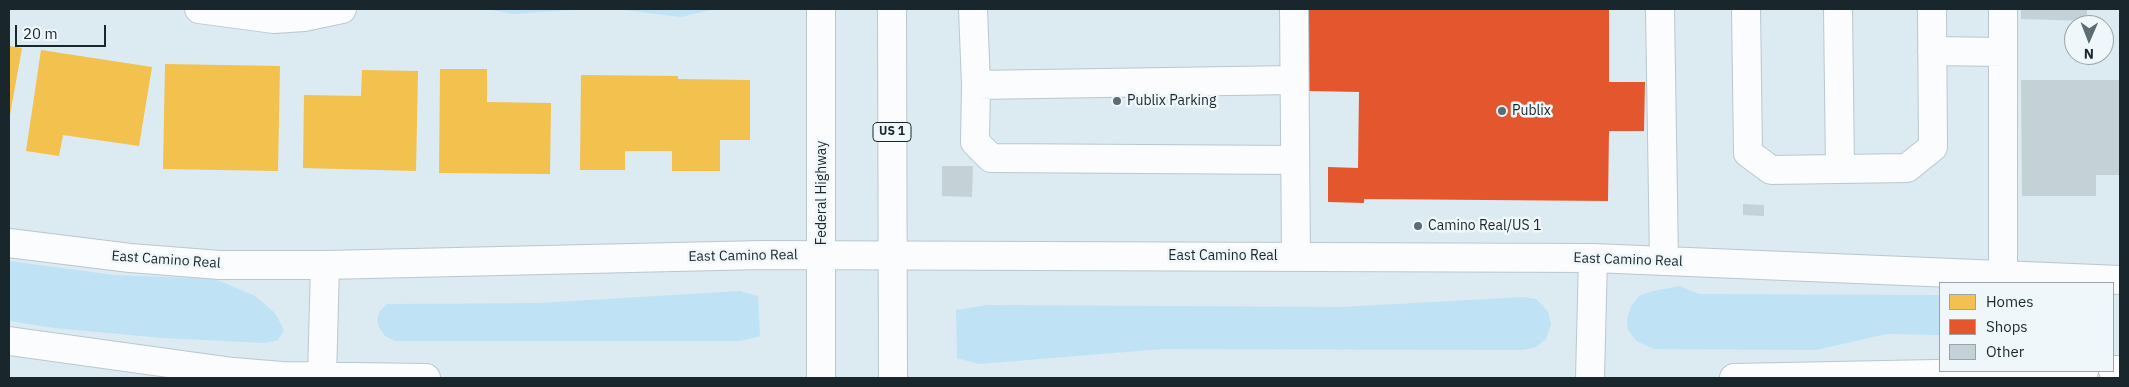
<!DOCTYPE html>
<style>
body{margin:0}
#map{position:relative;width:2129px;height:387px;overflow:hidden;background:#dceaf2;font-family:"IBM Plex Sans",sans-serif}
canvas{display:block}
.frame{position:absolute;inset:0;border:10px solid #19272d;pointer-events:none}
.legend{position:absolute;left:1939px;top:282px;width:175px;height:90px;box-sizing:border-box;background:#f0f7fb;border:1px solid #9aa4a9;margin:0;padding:6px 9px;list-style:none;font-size:15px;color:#19272d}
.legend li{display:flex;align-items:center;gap:10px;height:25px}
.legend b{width:25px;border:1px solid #9aa4a9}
.north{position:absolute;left:2064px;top:15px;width:50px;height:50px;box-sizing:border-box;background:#f0f7fb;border:1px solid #9aa4a9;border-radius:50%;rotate:181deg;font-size:14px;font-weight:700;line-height:20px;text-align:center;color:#19272d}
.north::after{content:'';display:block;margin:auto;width:18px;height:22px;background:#5d6b72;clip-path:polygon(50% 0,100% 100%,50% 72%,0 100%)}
.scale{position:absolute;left:15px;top:25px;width:91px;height:22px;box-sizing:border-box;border:2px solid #19272d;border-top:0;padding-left:6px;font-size:15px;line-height:18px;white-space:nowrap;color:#19272d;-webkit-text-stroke:4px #f0f7fb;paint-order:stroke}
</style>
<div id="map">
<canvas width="2129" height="387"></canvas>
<div class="frame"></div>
<ul class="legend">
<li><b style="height:14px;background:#f2c14e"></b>Homes</li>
<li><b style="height:14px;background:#e4572e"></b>Shops</li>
<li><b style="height:14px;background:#c4d2d8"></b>Other</li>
</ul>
<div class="north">N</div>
<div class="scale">20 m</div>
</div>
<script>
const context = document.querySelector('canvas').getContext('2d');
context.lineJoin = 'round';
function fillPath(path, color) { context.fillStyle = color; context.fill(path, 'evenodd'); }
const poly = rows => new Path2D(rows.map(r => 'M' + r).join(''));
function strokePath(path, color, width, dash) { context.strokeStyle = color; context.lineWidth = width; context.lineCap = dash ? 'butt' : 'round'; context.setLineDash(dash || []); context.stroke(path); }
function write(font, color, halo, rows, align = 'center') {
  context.font = font + ' "IBM Plex Sans",sans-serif'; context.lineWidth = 5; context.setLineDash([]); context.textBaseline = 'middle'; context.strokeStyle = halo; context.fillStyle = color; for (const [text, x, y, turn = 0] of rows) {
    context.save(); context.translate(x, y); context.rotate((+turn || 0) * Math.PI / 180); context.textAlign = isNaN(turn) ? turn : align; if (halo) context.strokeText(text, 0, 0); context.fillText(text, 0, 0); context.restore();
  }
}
fillPath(poly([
 [486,9,588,9,513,14],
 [617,9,714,9,681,17],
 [9,261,114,275,215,279,255,296,275,313,284,330,278,340,265,343,163,338,54,328,9,321],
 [1680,286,1699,294,1940,295,1940,335,1887,334,1816,350,1654,349,1636,341,1628,330,1627,319,1631,306,1639,296,1653,291],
 [740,291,758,296,760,336,741,341,395,341,385,336,379,327,377,320,380,311,387,304,539,303],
 [1524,297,1536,299,1548,312,1551,325,1546,339,1536,347,1523,350,1163,349,979,364,957,358,956,310,988,305,1340,307]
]), '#bfe3f5');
fillPath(poly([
 [9,46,22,48,10,115,9,115],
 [41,50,152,67,139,146,63,135,59,156,26,151],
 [165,64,280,66,278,171,163,169],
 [440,69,487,69,487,102,551,103,550,174,439,173],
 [362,70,418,71,416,171,303,168,304,95,361,96],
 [581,75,678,76,678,79,750,80,750,140,720,140,720,171,672,171,672,151,625,151,625,170,580,170]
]), '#f2c14e');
fillPath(poly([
 [1308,9,1609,9,1609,82,1645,82,1644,131,1609,131,1608,201,1364,199,1364,203,1328,202,1328,167,1358,168,1359,92,1308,91]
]), '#e4572e');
fillPath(poly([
 [2021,9,2087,9,2087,21,2021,19],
 [2021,80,2120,80,2120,175,2096,175,2096,196,2022,196],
 [942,166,973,166,972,197,942,196],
 [1743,204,1764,205,1764,216,1743,215]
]), '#c4d2d8');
const minor = poly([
 [199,9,274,19,304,17,342,9],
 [973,9,976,85],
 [1294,9,1296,256],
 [1660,9,1664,261],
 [1746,9,1748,153,1771,170,1907,168,1933,147,1932,9],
 [1838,9,1840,169],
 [2003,9,2003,283],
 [1932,51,2003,52],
 [1294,80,976,85,975,142,991,158,1295,160],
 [9,243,130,258,220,265,325,265,762,255,1593,258,2120,280],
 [9,341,233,372,282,376,426,378],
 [2113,370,2120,370],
 [322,378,325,265],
 [1590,378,1593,258],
 [1734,378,2084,371]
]);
const major = poly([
 [821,9,821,378],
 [892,9,893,378],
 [2013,372,2032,378]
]);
strokePath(minor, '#bbc7ce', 30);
strokePath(major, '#bbc7ce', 30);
strokePath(minor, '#fafcfd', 28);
strokePath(major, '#fafcfd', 28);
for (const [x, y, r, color] of [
 [1117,101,5,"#5d6b72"],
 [1502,111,5,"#5d6b72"],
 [1418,226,5,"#5d6b72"]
]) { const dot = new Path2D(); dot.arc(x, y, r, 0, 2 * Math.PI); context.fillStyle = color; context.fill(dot); strokePath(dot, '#f0f7fb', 2); }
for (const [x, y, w] of [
 [892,132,38]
]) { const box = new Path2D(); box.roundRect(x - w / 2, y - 9.5, w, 19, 4); context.fillStyle = '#f0f7fb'; context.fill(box); strokePath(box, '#19272d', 1); }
write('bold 12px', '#19272d', null, [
 ["US 1",892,132]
]);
write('14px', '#19272d', '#f0f7fb', [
 ["Publix Parking",1127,101],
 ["Publix",1512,111],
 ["Camino Real/US 1",1428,226]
], 'left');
write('14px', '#19272d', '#f0f7fb', [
 ["Federal Highway",822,193,-90],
 ["East Camino Real",743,256,-1],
 ["East Camino Real",1223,256],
 ["East Camino Real",166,260,4],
 ["East Camino Real",1628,260,2]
]);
</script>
